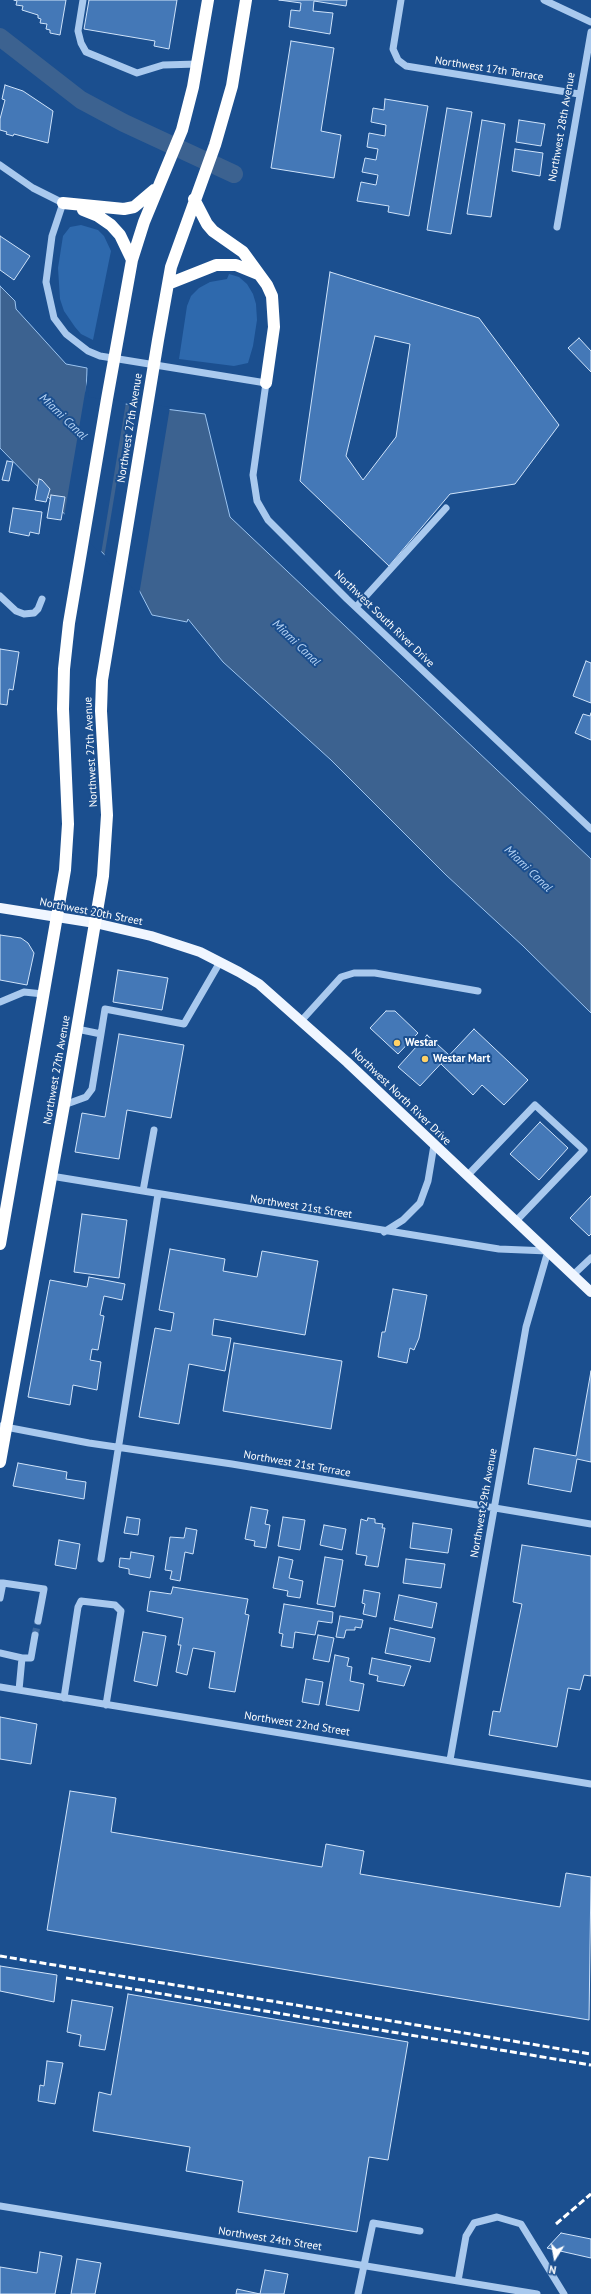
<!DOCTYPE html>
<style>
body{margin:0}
#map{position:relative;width:591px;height:2294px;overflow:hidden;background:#1b4f8f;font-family:"PT Sans",sans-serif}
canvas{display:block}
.north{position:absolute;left:535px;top:2238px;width:40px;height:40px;-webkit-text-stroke:3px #1b4f8f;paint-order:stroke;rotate:191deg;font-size:11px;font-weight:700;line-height:16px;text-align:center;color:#fff}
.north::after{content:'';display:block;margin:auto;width:14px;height:18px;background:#fff;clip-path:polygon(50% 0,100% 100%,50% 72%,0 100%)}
</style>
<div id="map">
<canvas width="591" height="2294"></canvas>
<div class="north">N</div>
</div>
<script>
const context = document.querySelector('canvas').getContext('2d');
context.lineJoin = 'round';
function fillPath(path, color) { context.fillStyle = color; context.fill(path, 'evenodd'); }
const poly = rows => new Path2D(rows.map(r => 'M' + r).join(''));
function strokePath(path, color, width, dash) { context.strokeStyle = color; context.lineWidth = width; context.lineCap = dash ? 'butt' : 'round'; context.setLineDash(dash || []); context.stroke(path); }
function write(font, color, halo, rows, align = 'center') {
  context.font = font + ' "PT Sans",sans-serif'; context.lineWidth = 4; context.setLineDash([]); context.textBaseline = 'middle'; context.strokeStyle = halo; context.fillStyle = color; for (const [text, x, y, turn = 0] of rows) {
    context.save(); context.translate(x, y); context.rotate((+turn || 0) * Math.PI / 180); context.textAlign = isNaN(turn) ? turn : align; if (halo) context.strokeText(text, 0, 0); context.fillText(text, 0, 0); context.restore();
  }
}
fillPath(poly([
 [81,225,98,230,104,236,111,251,93,340,81,334,75,327,64,311,60,299,58,268,63,236,70,227],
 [229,274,239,277,247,284,253,294,256,304,257,320,253,346,248,363,234,366,179,359,187,306,191,296,199,288,210,282,227,279]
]), '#2e69ad');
const water = poly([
 [0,286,15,301,16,309,66,364,87,368,86,399,205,414,230,517,591,859,591,1013,523,946,446,875,331,760,223,662,188,619,187,622,152,615,139,590,0,448,0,286]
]);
fillPath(water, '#3c6290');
strokePath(water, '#9cc4f0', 1);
fillPath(poly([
 [89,369,88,397,126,402,101,554,64,517],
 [130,402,170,407,139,595,104,558]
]), '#1b4f8f');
strokePath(poly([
 [0,37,81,100,124,123,234,174]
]), '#3c6290', 18);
const building = poly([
 [14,0,66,0,60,35,50,33,50,30,46,29,47,24,40,23,41,19,38,18,38,15,22,10,23,6,16,5,17,1,14,0],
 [89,0,177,0,169,49,154,46,155,41,84,29,89,0],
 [279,0,347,0,346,6,314,1,313,11,333,13,330,34,289,27,291,10,300,11,301,3,279,0],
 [291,41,334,48,321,131,341,135,334,178,271,168,291,41],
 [5,85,23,91,53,111,48,143,14,134,13,136,6,134,7,132,0,130,0,119,5,100,2,99,5,85],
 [385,99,428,106,409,216,388,212,389,206,357,201,361,182,376,185,378,175,362,172,365,158,376,160,378,149,367,147,369,133,385,136,386,125,371,122,373,108,384,110,385,99],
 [447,108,472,112,451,234,427,230,447,108],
 [482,120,505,124,491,217,467,214,482,120],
 [519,120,545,124,541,146,516,142,519,120],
 [515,149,543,153,540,176,512,171,515,149],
 [0,236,30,256,14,280,0,270,0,236],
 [330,272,479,318,559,425,515,484,450,494,389,566,300,481,330,272],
 [375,336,410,344,396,437,363,480,346,456,375,336],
 [579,338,591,351,591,372,568,348,579,338],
 [7,461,13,462,9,481,2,480,7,461],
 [39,479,42,480,50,489,46,502,35,500,39,479],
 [51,495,65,497,61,520,47,518,51,495],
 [13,508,42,512,39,534,30,532,29,536,9,532,13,508],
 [0,649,19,652,13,690,9,689,7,705,0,704,0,649],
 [586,661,591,663,591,703,573,696,586,661],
 [591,713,591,740,575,733,583,714,590,716,591,713],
 [0,935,21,938,28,943,34,953,27,985,0,980,0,935],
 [118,970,168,978,162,1010,113,1002,118,970],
 [386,1011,395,1011,418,1033,398,1054,370,1028,386,1011],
 [474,1029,528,1080,504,1105,482,1085,473,1095,441,1064,474,1029],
 [119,1034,184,1045,171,1118,127,1110,119,1159,75,1152,82,1113,105,1117,119,1034],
 [427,1035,449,1055,420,1086,398,1067,427,1035],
 [540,1122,568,1148,539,1180,510,1154,540,1122],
 [591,1196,591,1234,589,1236,570,1218,591,1196],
 [82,1214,127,1220,119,1278,74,1272,82,1214],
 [170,1249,225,1259,223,1271,257,1277,262,1251,318,1261,305,1335,214,1319,212,1335,231,1338,225,1371,189,1364,179,1424,139,1417,155,1328,171,1331,174,1313,159,1310,170,1249],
 [89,1277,125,1284,122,1300,104,1296,100,1315,104,1316,98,1350,92,1349,90,1360,101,1362,97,1390,73,1385,70,1405,28,1397,50,1280,87,1287,89,1277],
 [393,1289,427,1295,419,1338,414,1350,410,1348,407,1363,378,1357,382,1332,385,1332,393,1289],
 [234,1343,342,1361,331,1429,223,1411,234,1343],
 [591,1371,591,1462,577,1459,571,1492,528,1484,534,1448,576,1456,591,1371],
 [18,1463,67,1472,66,1479,86,1482,84,1499,13,1486,18,1463],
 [251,1507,268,1510,265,1524,270,1525,266,1548,254,1546,255,1541,245,1539,251,1507],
 [127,1517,140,1519,138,1535,124,1533,127,1517],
 [283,1517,305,1520,300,1550,278,1546,283,1517],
 [368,1518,375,1519,375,1523,383,1524,382,1528,385,1528,378,1567,365,1565,367,1556,356,1554,361,1519,367,1521,368,1518],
 [413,1523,452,1529,448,1553,410,1548,413,1523],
 [324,1525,346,1529,342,1550,320,1545,324,1525],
 [186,1528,197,1530,193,1554,185,1552,180,1581,170,1579,172,1571,165,1570,170,1537,184,1538,186,1528],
 [59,1540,80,1544,76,1569,55,1565,59,1540],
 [522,1545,591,1556,591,1676,584,1675,580,1690,568,1688,557,1747,489,1735,493,1711,500,1712,522,1604,513,1602,522,1545],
 [131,1552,154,1556,150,1578,129,1574,129,1569,119,1567,120,1558,130,1559,131,1552],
 [279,1557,293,1560,289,1578,303,1581,300,1598,287,1596,288,1591,273,1588,279,1557],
 [325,1557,343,1560,335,1607,317,1604,325,1557],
 [406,1559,445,1564,441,1588,403,1583,406,1559],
 [173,1587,248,1599,245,1614,249,1615,235,1692,209,1688,215,1652,193,1648,187,1675,176,1672,181,1645,178,1645,183,1618,147,1611,150,1591,171,1594,173,1587],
 [364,1590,380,1593,376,1617,363,1614,365,1604,362,1603,364,1590],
 [399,1595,437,1603,432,1628,394,1620,399,1595],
 [284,1604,333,1612,332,1623,318,1621,315,1635,295,1632,293,1648,281,1646,283,1634,279,1633,284,1604],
 [340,1616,363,1620,361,1628,355,1627,355,1630,346,1630,344,1638,336,1637,340,1616],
 [390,1628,435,1638,430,1662,385,1653,390,1628],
 [143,1632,166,1636,157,1686,134,1681,143,1632],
 [318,1635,334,1638,329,1662,313,1659,318,1635],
 [335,1655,349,1658,347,1666,352,1667,350,1681,364,1684,359,1711,326,1705,335,1655],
 [372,1658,411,1666,404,1686,377,1681,378,1676,369,1674,372,1658],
 [306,1679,323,1682,319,1705,302,1702,306,1679],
 [0,1717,37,1724,31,1764,0,1759,0,1717],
 [70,1791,116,1798,111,1832,322,1867,326,1844,364,1851,360,1874,560,1907,566,1873,591,1877,589,2020,47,1930,70,1791],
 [0,1966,57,1975,54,2002,0,1991,0,1966],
 [128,1994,408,2042,388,2160,369,2157,357,2232,238,2212,243,2181,186,2171,190,2147,93,2131,99,2092,111,2095,128,1994],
 [72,2000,113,2007,105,2050,79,2046,81,2035,67,2032,72,2000],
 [47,2061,63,2063,55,2104,38,2101,40,2085,44,2086,47,2061],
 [561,2233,591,2239,591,2258,547,2248,561,2233],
 [40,2252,62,2256,55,2294,0,2294,0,2267,37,2273,40,2252],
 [77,2259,101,2263,95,2294,71,2294,77,2259],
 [265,2270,288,2274,284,2294,236,2294,237,2289,260,2294,265,2270]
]);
fillPath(building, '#4478b7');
strokePath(building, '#cfe3fa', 1);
strokePath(poly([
 [35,1635,38,1621]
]), '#3d69a0', 7, [7, 3.5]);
strokePath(poly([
 [83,0,78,31,81,43,86,52,137,73,163,65,198,64],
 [401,0,393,49,398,60,406,66,579,94],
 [544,0,591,22],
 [0,165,33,188,63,203,52,236,46,282,54,318,66,334,88,351,100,356,266,383,253,475,257,501,268,520,347,599,591,829],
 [557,227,591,32],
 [0,596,16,611,24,614,34,613,38,609,42,599],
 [356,607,446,508],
 [0,1002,24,992,43,994],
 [302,1020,341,977,354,973,375,973,478,991],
 [77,1029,101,1034,105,1009,184,1024,220,962],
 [64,1105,86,1097,92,1089,101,1034],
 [51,1176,499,1249,548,1251,526,1327,450,1760],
 [467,1176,535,1105,584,1150,516,1221],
 [143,1191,154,1130],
 [384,1232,403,1220,420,1203,428,1181,434,1145],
 [573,1275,591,1258],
 [0,1426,89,1443,232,1464,591,1524],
 [101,1559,158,1194],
 [0,1583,3,1583,0,1598],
 [3,1583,44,1589,38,1621],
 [0,1653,22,1658,19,1690],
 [22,1658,31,1658,35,1635],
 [0,1687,591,1784],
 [64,1698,78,1607,81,1601,115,1605,121,1611,106,1705],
 [0,2206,537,2294],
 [458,2281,466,2236,474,2223,497,2217,521,2224,564,2294],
 [358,2294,373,2223,420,2231]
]), '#a9c9ee', 7);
strokePath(poly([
 [0,908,95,923,151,936,200,952,239,972,259,984,347,1062,591,1292]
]), '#f0f6ff', 10);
strokePath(poly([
 [194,199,207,224,213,231,243,252,267,285,272,296,274,327,266,383],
 [63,203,124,209,134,207,154,190],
 [83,210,98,216,111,225,120,235,132,260],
 [168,284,216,265,236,265,258,274],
 [0,1244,65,870,68,824,63,709,64,669,69,623,107,399,132,260,144,222,182,130,193,87,208,0],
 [0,1462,64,1105,103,876,107,815,101,711,102,680,158,340,171,267,215,145,232,86,246,0]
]), '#fff', 12);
strokePath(poly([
 [0,1956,591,2054],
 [66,1978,591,2065],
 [556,2224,591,2194]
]), '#fff', 3, [7, 3]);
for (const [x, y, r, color] of [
 [397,1043,4,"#ffd166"],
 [425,1059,4,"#ffd166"]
]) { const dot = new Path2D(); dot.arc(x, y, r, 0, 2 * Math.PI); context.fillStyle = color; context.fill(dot); strokePath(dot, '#1b4f8f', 1.5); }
write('11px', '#fff', '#1b4f8f', [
 ["Northwest 17th Terrace",489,69,9],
 ["Northwest 28th Avenue",562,127,-80],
 ["Northwest 27th Avenue",130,428,-81],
 ["Northwest South River Drive",384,619,44],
 ["Northwest 27th Avenue",91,752,-93],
 ["Northwest 20th Street",91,912,11],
 ["Northwest 27th Avenue",57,1070,-80],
 ["Northwest North River Drive",401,1097,44],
 ["Northwest 21st Street",301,1207,9],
 ["Northwest 21st Terrace",297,1464,10],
 ["Northwest 29th Avenue",484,1503,-80],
 ["Northwest 22nd Street",297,1724,9],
 ["Northwest 24th Street",270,2239,9]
]);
write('bold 11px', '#fff', '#1b4f8f', [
 ["Westar",405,1043],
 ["Westar Mart",433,1059]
], 'left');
write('italic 12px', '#b5d3f5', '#1b4f8f', [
 ["Miami Canal",63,417,44],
 ["Miami Canal",296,643,44],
 ["Miami Canal",528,869,44]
]);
</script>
